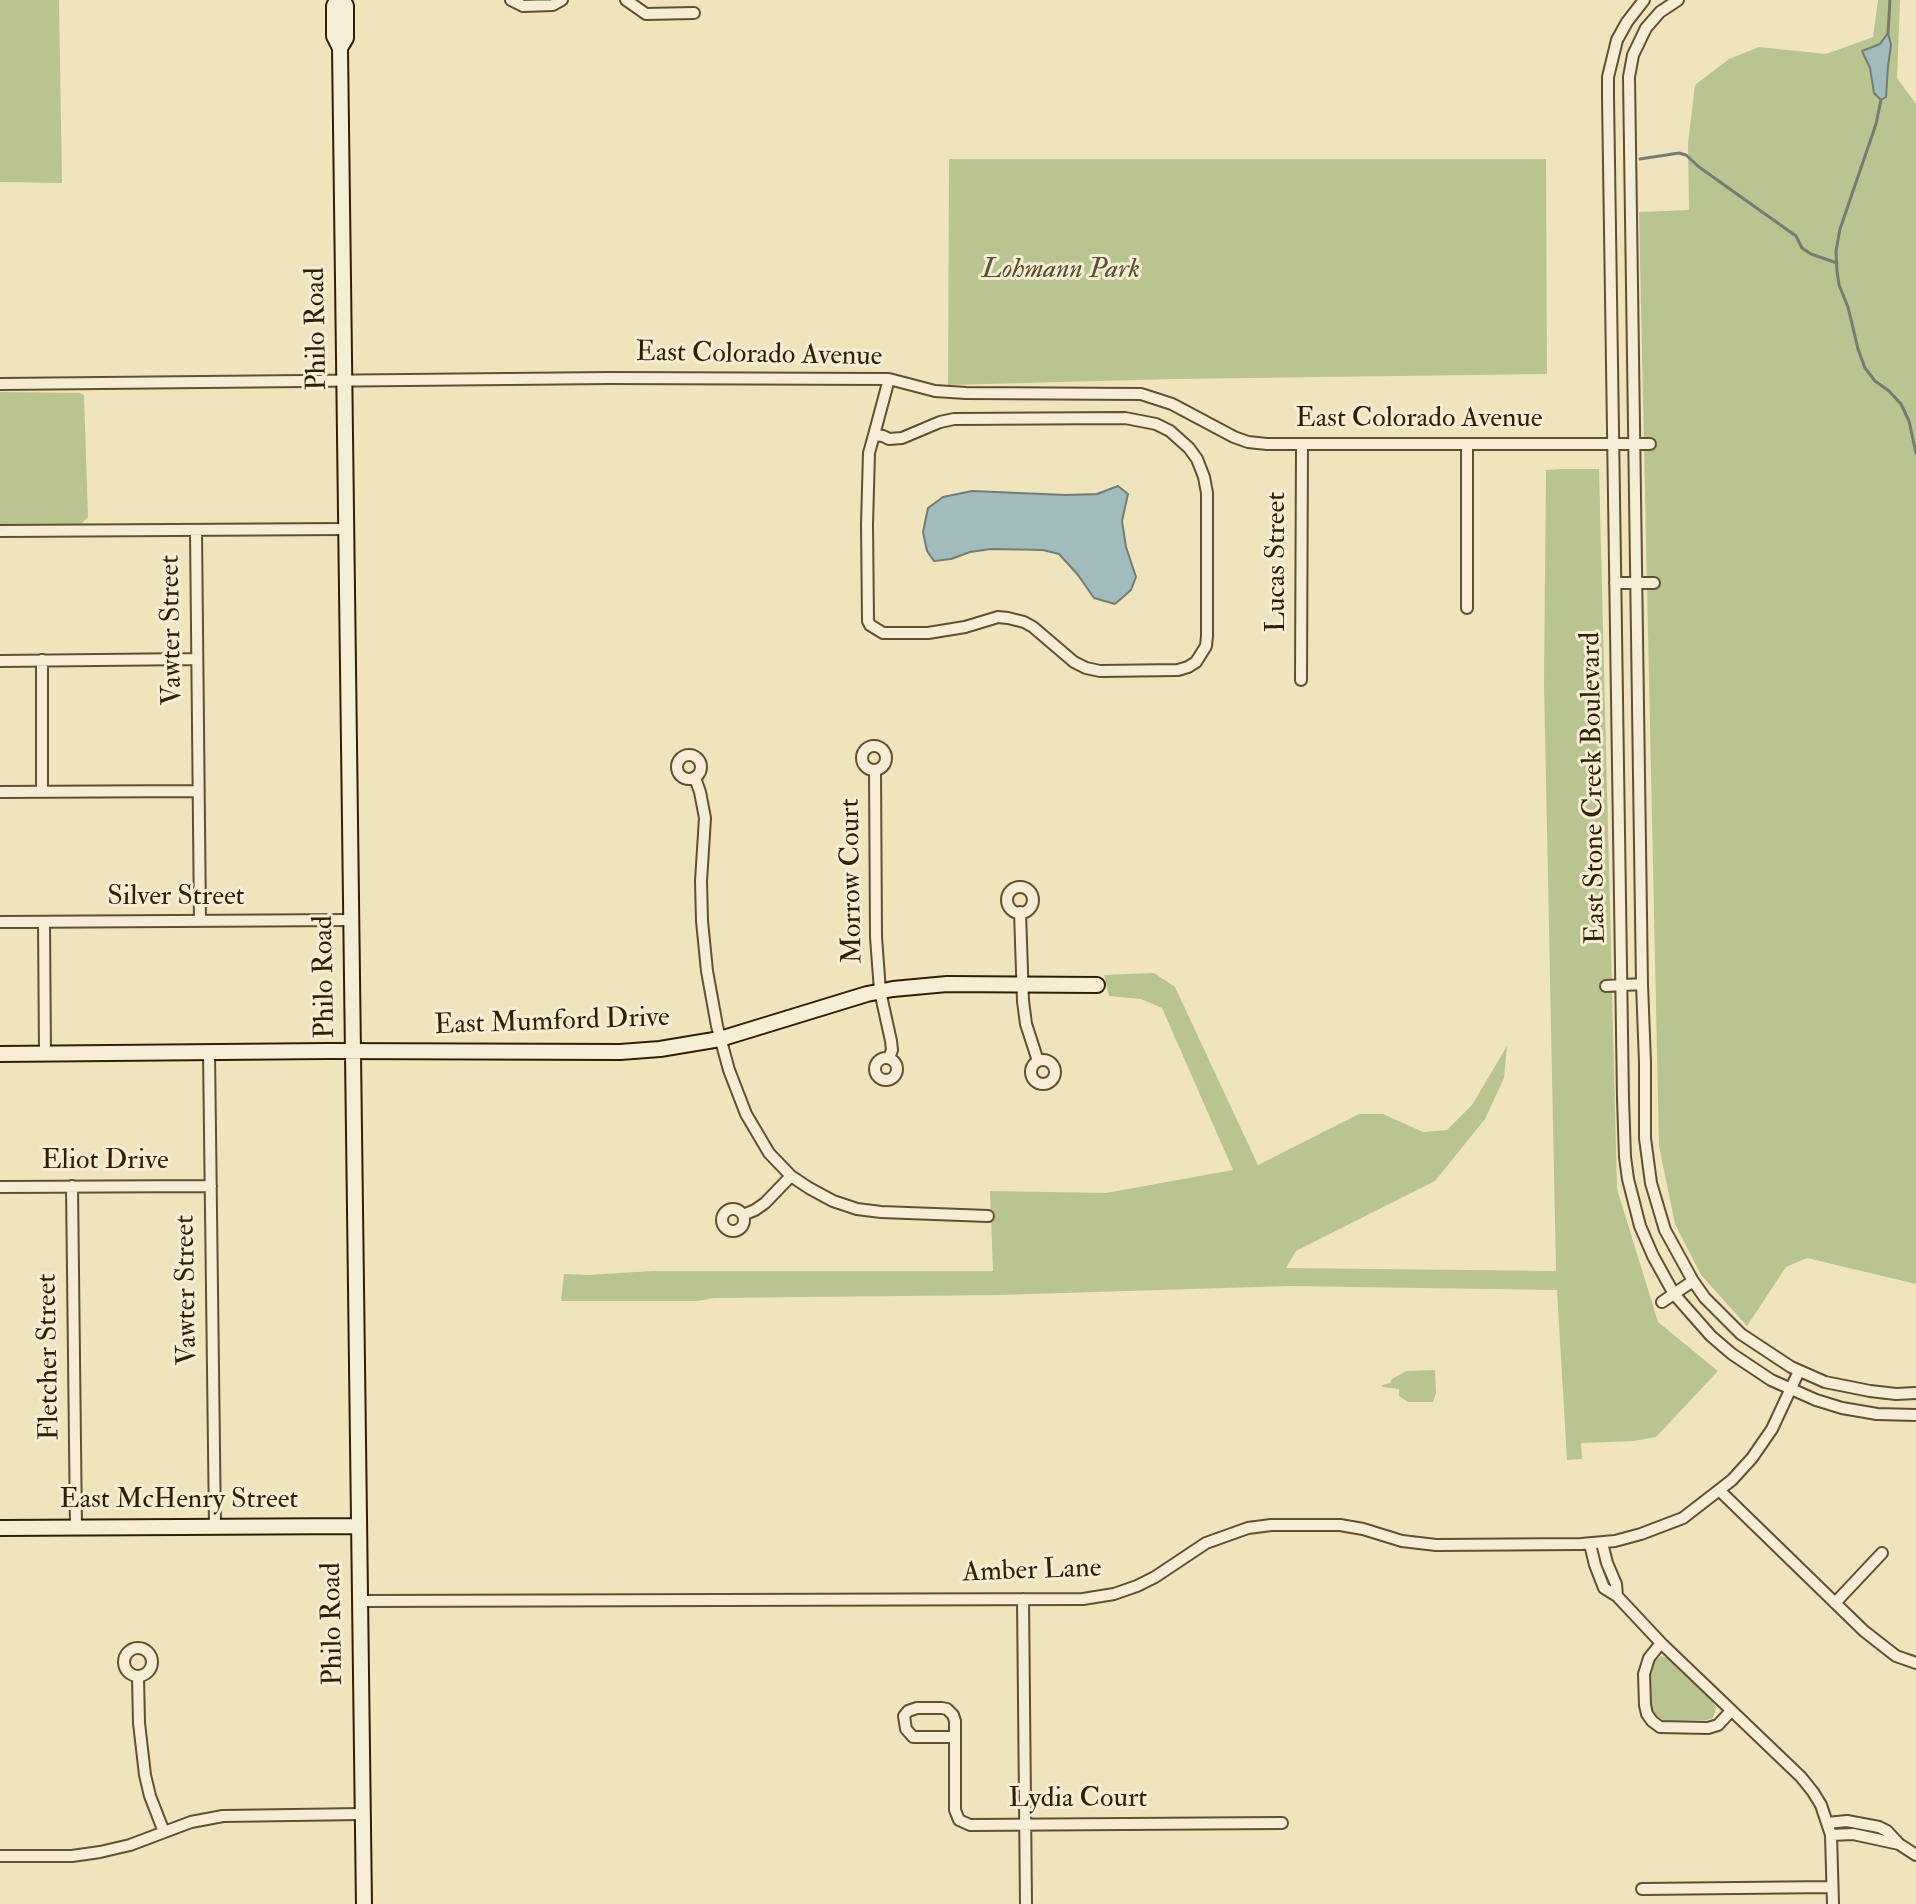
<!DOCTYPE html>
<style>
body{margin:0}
canvas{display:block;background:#f0e4bd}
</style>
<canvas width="1916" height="1904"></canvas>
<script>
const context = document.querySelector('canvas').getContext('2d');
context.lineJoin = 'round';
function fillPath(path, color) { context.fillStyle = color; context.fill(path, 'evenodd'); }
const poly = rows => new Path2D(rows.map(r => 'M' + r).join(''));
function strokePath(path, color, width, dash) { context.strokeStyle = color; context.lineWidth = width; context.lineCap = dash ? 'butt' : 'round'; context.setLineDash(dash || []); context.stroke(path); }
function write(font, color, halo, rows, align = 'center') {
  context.font = font + ' "IM FELL Double Pica",serif'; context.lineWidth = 6; context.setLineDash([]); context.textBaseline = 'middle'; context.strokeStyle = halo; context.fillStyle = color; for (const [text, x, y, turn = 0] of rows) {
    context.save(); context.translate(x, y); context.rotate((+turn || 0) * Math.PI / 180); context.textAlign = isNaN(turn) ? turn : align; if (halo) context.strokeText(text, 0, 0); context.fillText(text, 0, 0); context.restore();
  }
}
fillPath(poly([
 [0,0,59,0,62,183,0,182],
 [1878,0,1900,0,1897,78,1916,104,1916,1284,1807,1258,1786,1267,1747,1326,1701,1275,1675,1224,1659,1146,1639,212,1689,210,1688,143,1695,85,1729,59,1759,47,1826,54,1873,37],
 [949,159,1546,159,1547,374,1175,379,948,385],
 [0,392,80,393,84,395,88,517,81,524,0,525],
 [1561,469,1599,469,1617,1189,1658,1322,1718,1371,1656,1437,1634,1441,1581,1443,1582,1459,1567,1460,1557,1290,1288,1286,999,1295,714,1298,698,1301,561,1301,564,1274,589,1275,652,1271,993,1271,990,1191,1106,1193,1233,1170,1162,1008,1141,999,1109,996,1104,975,1154,973,1175,987,1258,1165,1359,1114,1383,1114,1423,1132,1447,1130,1472,1105,1507,1046,1504,1078,1485,1119,1435,1181,1296,1251,1286,1268,1556,1271,1544,683,1546,470],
 [1435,1370,1436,1393,1433,1402,1408,1402,1399,1396,1399,1389,1382,1387,1382,1385,1390,1383,1392,1379,1406,1371],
 [1661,1656,1668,1658,1714,1703,1716,1708,1713,1718,1707,1720,1665,1721,1653,1714,1651,1708,1650,1673,1653,1663]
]), '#bac491');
const water = poly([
 [1888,33,1891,45,1888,66,1886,97,1881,100,1874,93,1870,68,1862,51,1880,44,1888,33],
 [1118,486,1128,494,1122,521,1126,547,1136,577,1131,590,1115,604,1094,598,1078,575,1059,554,1043,550,991,549,970,552,951,559,934,561,927,551,923,532,928,508,943,497,972,491,1066,495,1097,494,1118,486]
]);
fillPath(water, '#a0bcbc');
strokePath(water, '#747d71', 2);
strokePath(poly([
 [1888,33,1890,0],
 [1881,100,1876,124,1840,229,1836,251,1837,271,1839,285,1848,307,1858,349,1865,368,1875,381,1889,391,1901,404,1909,421,1916,453],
 [1640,159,1679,153,1686,155,1699,167,1796,236,1802,248,1811,254,1837,263]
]), '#747d71', 3);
const street = poly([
 [511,0,523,6,553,5,562,0],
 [626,0,646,14,694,13],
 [1644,0,1627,22,1617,40,1608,77,1608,96,1623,1099,1625,1157,1628,1179,1640,1226,1653,1256,1674,1294,1711,1336,1732,1354,1771,1380,1816,1400,1842,1408,1877,1414,1916,1415],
 [1678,0,1660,12,1646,28,1633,55,1629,77,1642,984,1645,1063,1645,1138,1651,1183,1665,1230,1693,1281,1705,1298,1741,1334,1791,1367,1825,1382,1870,1391,1896,1394,1916,1393],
 [0,384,609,378,889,379,935,391,966,393,1141,394,1172,404,1234,437,1248,442,1267,444,1650,444],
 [1125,418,1156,424,1170,431,1189,448,1197,459,1204,477,1207,493,1207,636,1206,646,1196,662,1188,667,1178,670,1100,671,1086,668,1074,662,1033,627,1024,622,1008,618,998,617,965,627,928,633,883,633,870,625,868,621,867,524,869,453,874,435,883,436,889,439,902,438,940,422,954,419,1125,418],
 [874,435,889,379],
 [1467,444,1467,608],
 [196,530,200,921],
 [0,531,346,529],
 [1615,583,1654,583],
 [42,660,42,791],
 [0,661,197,659],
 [1301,680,1302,444],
 '862 758a12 12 0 1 1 24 0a12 12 0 1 1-24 0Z',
 '677 767a12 12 0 1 1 24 0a12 12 0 1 1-24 0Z',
 [875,770,876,937,880,991,891,1041,892,1050,889,1058],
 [695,778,700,792,705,818,701,881,702,921,707,971,717,1026,729,1070,746,1114,769,1153,791,1176,809,1188,833,1201,857,1209,881,1212,988,1216],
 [0,792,198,791],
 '1007 900a13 13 0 1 1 26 0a13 13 0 1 1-26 0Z',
 [1020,912,1023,1001,1026,1024,1038,1061],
 [0,922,351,920],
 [44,922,45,1054],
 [1606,986,1642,984],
 [209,1052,215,1527],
 '875 1069a11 11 0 1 1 22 0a11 11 0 1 1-22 0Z',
 '1031 1072a12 12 0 1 1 24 0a12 12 0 1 1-24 0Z',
 [72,1186,76,1528],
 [0,1187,211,1186],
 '722 1220a11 11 0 1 1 22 0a11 11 0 1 1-22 0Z',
 [743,1215,755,1210,765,1203,791,1176],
 [1662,1302,1693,1281],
 [1720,1491,1864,1631,1896,1656,1916,1663],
 [1602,1543,1607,1563,1616,1584,1617,1596],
 [1590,1544,1595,1565,1604,1588,1617,1596,1661,1643,1801,1777,1813,1792,1821,1805,1831,1835,1833,1904],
 [1023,1599,1026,1904],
 [361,1601,1083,1599,1114,1594,1137,1586,1155,1577,1206,1543,1248,1528,1271,1525,1340,1525,1363,1529,1402,1541,1436,1545,1581,1544,1615,1541,1641,1534,1683,1518,1732,1480,1752,1458,1772,1429,1799,1371],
 [1835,1603,1882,1553],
 [1661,1643,1649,1658,1644,1674,1645,1705,1647,1714,1652,1721,1660,1727,1708,1728,1718,1725,1731,1711],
 '124 1662a14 14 0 1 1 28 0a14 14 0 1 1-28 0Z',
 [138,1677,139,1723,145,1775,150,1796,164,1832],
 [955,1737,913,1737,906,1729,904,1716,908,1711,917,1708,942,1708,947,1709,953,1715,955,1721,955,1810,959,1820,970,1825,1282,1823],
 [1827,1823,1847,1821,1879,1827,1887,1831,1899,1844,1916,1855],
 [1831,1835,1853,1834,1899,1844],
 [0,1856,72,1856,100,1852,130,1845,191,1822,223,1816,362,1814],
 [1642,1889,1832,1887]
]);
const secondary = poly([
 [337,0,334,6,334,36,340,48,364,1904],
 [340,48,346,38,346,6,343,0],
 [0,1054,328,1051,620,1052,660,1049,720,1039,867,994,893,989,947,984,1097,985],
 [0,1528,359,1526]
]);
strokePath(street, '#625030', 14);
strokePath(secondary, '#321f01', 18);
strokePath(street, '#f5edd4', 10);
strokePath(secondary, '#f5edd4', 14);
write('italic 28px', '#5b512c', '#f5edd4', [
 ["Lohmann Park",1061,271]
]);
write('28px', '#321f01', '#f5edd4', [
 ["Philo Road",318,329,-91],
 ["East Colorado Avenue",759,356,1],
 ["East Colorado Avenue",1419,420],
 ["Lucas Street",1278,562,-90],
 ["Vawter Street",173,630,-91],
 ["East Stone Creek Boulevard",1595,788,-91],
 ["Morrow Court",853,881,-91],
 ["Silver Street",176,898],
 ["Philo Road",326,977,-91],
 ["East Mumford Drive",552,1023,-2],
 ["Eliot Drive",105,1162],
 ["Vawter Street",188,1290,-91],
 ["Fletcher Street",50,1357,-91],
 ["East McHenry Street",179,1501],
 ["Amber Lane",1032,1572,-2],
 ["Philo Road",334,1624,-91],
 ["Lydia Court",1078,1800]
]);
</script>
